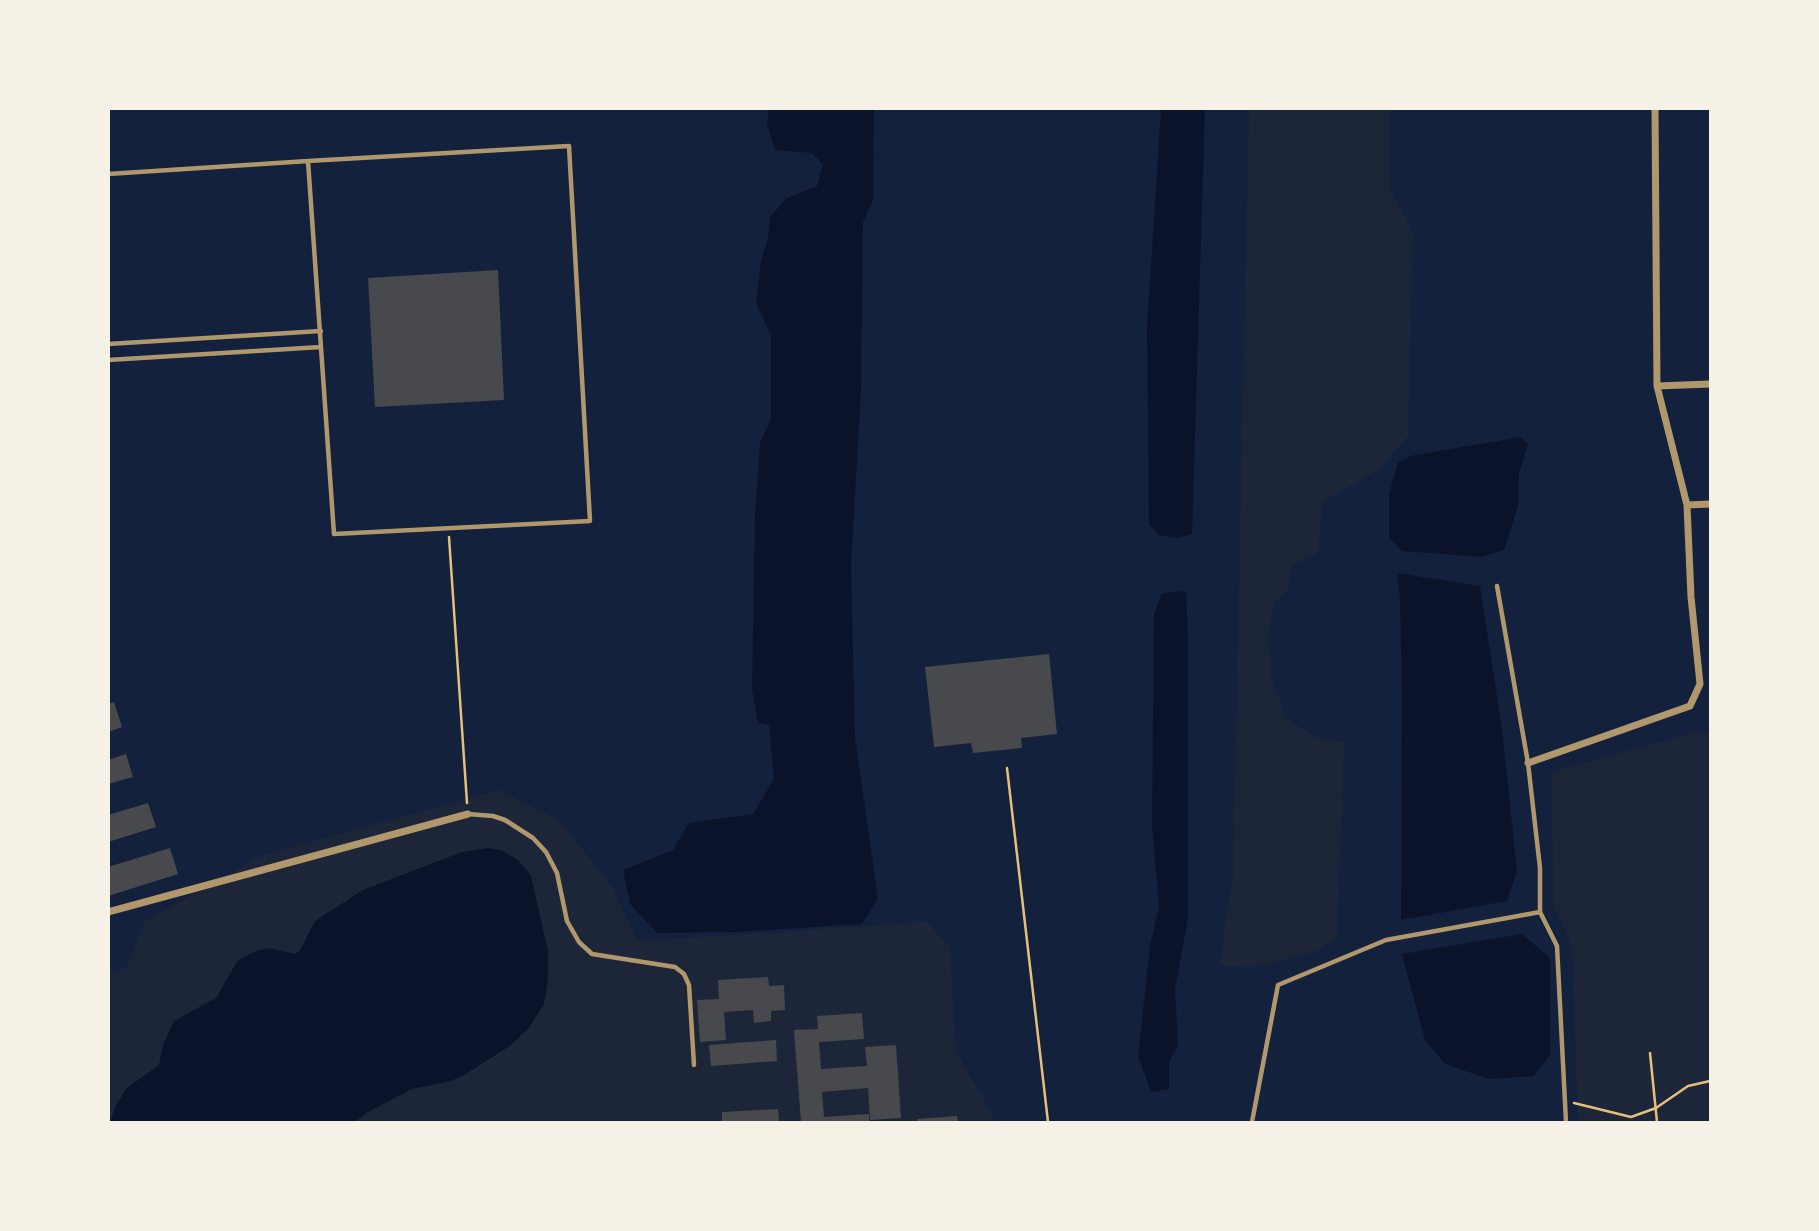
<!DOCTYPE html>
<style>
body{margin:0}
#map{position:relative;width:1819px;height:1231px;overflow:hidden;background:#14213d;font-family:Raleway,sans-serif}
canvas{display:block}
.frame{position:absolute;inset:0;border:110px solid #f6f1e7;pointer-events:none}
</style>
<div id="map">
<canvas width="1819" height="1231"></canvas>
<div class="frame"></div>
</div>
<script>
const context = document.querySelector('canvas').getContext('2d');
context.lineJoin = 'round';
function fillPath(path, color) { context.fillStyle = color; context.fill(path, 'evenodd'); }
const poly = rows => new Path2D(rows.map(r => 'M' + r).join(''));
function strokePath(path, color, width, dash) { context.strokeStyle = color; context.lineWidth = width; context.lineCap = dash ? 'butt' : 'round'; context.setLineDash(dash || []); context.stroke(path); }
fillPath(poly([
 [1249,109,1389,109,1389,186,1413,233,1408,436,1378,470,1323,501,1317,554,1292,565,1287,591,1275,602,1268,633,1271,677,1286,718,1315,737,1344,742,1337,938,1316,951,1264,965,1219,966,1233,878],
 [1695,732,1710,735,1710,1122,1578,1122,1572,945,1553,905,1552,772],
 [499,790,559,820,611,885,638,941,927,922,950,948,956,1051,996,1122,109,1122,109,974,127,967,145,921,263,855]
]), '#1d2539');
fillPath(poly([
 [769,108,874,109,873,200,863,222,861,389,851,566,855,737,878,899,862,924,736,932,657,933,630,904,623,870,673,850,689,823,753,814,774,779,769,725,758,723,752,690,755,514,760,443,771,419,771,335,756,303,761,260,768,239,770,217,787,198,817,186,823,165,812,153,775,150,767,125],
 [1161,109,1205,109,1192,534,1178,538,1159,535,1149,524,1147,327],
 [1521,437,1528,444,1519,473,1518,506,1504,550,1482,557,1402,551,1389,538,1389,494,1398,463,1410,456],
 [1397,573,1480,586,1502,729,1517,871,1507,901,1401,920,1402,699,1400,599],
 [1186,591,1188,636,1188,919,1175,989,1178,1045,1169,1062,1169,1089,1151,1092,1138,1056,1150,946,1159,907,1152,825,1154,614,1162,593],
 [488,848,501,850,519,861,531,876,548,951,548,978,544,1004,529,1028,510,1046,464,1075,451,1081,412,1089,368,1112,355,1122,110,1122,116,1105,127,1088,159,1065,163,1045,174,1021,216,998,238,960,256,951,269,948,295,954,300,950,315,921,363,890,462,852],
 [1522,934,1550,958,1550,1055,1534,1076,1489,1079,1445,1064,1425,1040,1402,954]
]), '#0b132b');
fillPath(poly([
 [498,270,504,400,375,407,368,278],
 [1049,654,1057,734,1021,738,1022,748,973,753,971,743,934,747,925,667],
 [114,702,122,727,108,732,108,704],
 [126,754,133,777,108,784,108,760],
 [148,803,156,827,108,842,108,815],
 [170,848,178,874,108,896,108,867],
 [768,977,769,986,784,985,785,1010,771,1011,771,1021,754,1023,753,1010,724,1012,726,1040,700,1042,697,1000,719,999,718,980],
 [862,1013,864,1039,819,1042,821,1069,867,1066,865,1047,896,1045,901,1118,870,1120,868,1088,822,1092,824,1117,869,1114,869,1122,801,1122,794,1030,818,1029,817,1016],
 [776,1040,777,1061,711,1066,709,1045],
 [778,1109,779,1122,722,1122,722,1112],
 [957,1116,958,1122,917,1122,917,1119]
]), '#48494c');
strokePath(poly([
 [449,537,467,803],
 [1007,768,1048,1122],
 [1650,1053,1657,1122],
 [1574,1103,1631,1117,1656,1108,1688,1086,1710,1081]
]), '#e5c07b', 2.5);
strokePath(poly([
 [108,174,308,161,569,146,590,521,334,534,308,161],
 [108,344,321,331],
 [108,360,321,347],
 [1497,586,1528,763,1540,868,1540,912,1557,946,1566,1122],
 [468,814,493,816,505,820,533,838,546,852,557,873,567,921,579,942,592,954,675,967,684,974,689,985,694,1065],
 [1252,1122,1278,985,1386,940,1540,912]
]), '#b1986c', 4.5);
strokePath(poly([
 [1657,386,1710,384],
 [1687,505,1710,504],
 [1528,763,1690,706,1700,684,1691,597,1687,505,1657,386,1655,108],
 [108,912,468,814]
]), '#b1986c', 7);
</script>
